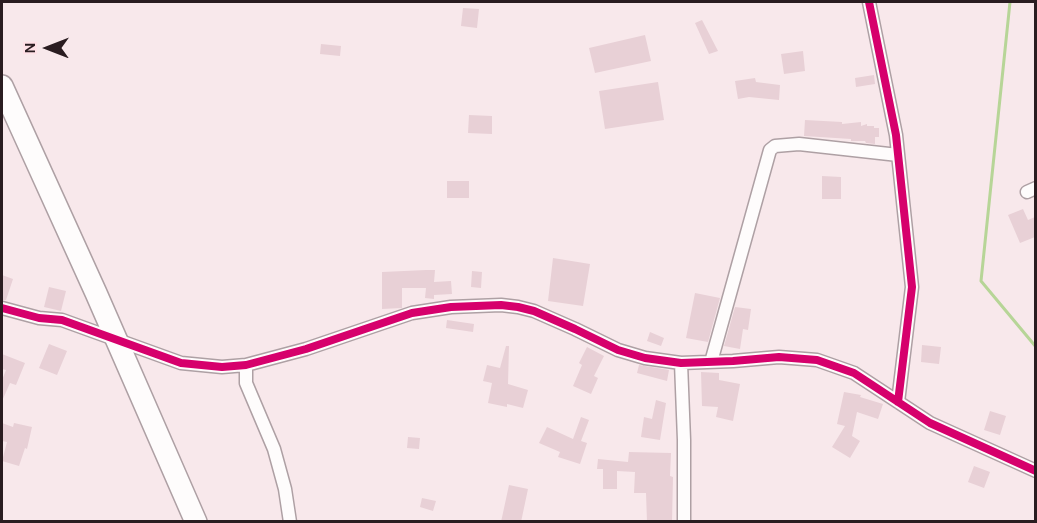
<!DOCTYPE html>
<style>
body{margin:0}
#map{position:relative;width:1037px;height:523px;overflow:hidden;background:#f8e8eb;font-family:Karla,sans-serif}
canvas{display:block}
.frame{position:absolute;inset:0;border:3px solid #2a1c20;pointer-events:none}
.north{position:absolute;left:18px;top:18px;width:60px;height:60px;-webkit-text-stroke:4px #ffe1e7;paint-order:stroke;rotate:270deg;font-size:16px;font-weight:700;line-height:24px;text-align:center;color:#2a1c20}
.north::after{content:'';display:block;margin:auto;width:21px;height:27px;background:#2a1c20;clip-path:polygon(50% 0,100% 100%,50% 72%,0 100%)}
</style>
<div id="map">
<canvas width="1037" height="523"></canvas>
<div class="frame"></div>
<div class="north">N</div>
</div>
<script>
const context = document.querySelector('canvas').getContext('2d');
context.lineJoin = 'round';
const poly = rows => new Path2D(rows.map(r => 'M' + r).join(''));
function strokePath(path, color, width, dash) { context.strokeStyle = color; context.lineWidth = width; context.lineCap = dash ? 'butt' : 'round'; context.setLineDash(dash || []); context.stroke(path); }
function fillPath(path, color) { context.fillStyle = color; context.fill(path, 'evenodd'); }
strokePath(poly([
 [1010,2,981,281,1036,347]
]), '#b7d597', 3);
fillPath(poly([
 [463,8,479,9,477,28,461,26],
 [702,20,718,51,709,54,695,23],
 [645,35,651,61,595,73,589,48],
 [321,44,341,46,340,56,320,54],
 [803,51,805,71,784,74,781,54],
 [874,75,875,84,856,87,855,78],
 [755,78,756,82,780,85,779,100,749,97,738,99,735,81],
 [658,82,664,120,605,129,599,91],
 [469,115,492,116,492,134,468,133],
 [805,120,842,122,842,124,861,122,861,126,867,124,867,126,874,126,874,128,879,128,879,137,875,137,875,144,866,143,865,141,851,141,851,139,804,136],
 [822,176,841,177,841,199,822,199],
 [447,181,469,181,469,198,447,198],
 [1023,209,1028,220,1035,217,1035,237,1020,243,1008,215],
 [553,258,590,264,583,306,548,301],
 [426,270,435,270,434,282,451,281,452,294,434,295,434,299,425,298,426,288,402,288,402,308,382,309,382,272],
 [472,271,482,272,481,288,471,287],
 [2,275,13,279,6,300,2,300],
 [49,287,66,291,61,311,44,307],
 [695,293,720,298,708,342,686,338],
 [735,307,751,309,748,330,743,329,740,349,724,346],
 [447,320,474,324,473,332,446,328],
 [650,332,664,338,661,346,647,341],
 [49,344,67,351,57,375,39,368],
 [922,345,941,347,939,364,921,362],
 [506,346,509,346,508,384,528,390,523,408,507,404,507,407,488,403,492,383,483,381,487,365,500,368],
 [587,347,604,356,594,376,598,378,591,394,573,386,582,365,579,363],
 [2,354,25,363,16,385,10,383,2,401,2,380,6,370,2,369],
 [639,365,669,370,667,381,637,373],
 [701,372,719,373,719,380,740,384,733,421,716,417,718,407,702,406],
 [844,392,861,395,860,397,883,404,878,419,857,412,852,436,860,441,850,458,832,447,845,426,837,424],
 [656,400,666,403,660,440,641,437,644,417,652,419],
 [990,411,1006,416,1000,435,984,430],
 [581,417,589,420,581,441,587,443,580,464,558,457,560,452,539,443,547,427,573,439],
 [2,423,13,427,14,423,32,427,27,449,25,448,19,466,2,461,7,442,2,441],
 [408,437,420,438,419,449,407,448],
 [629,452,671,453,670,476,673,477,672,522,647,522,646,493,634,493,635,472,617,471,617,489,603,489,603,469,597,469,598,459,628,462],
 [974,466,990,472,984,488,968,482],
 [509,485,528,489,521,522,501,522],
 [422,498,436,501,433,511,420,507]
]), '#e8d0d6');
const street = poly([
 [869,2,896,135,912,287,898,402],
 [1027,192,1036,188],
 [2,308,39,318,62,320,181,363,222,367,246,365,306,349,412,313,451,307,501,305,518,307,534,311,575,329,618,350,645,358,681,363,733,361,779,357,817,360,854,373,930,423,1036,471],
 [711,362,770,150,775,146,799,144,898,155],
 [681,363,684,440,684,522],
 [246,365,246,383,274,449,285,489,290,522]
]);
const highway = poly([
 [2,86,96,293,196,522]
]);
strokePath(street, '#aea0a4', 15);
strokePath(highway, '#aea0a4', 24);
strokePath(street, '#fefcfc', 12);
strokePath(highway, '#fefcfc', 21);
strokePath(poly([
 [869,2,896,135,912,287,898,402],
 [2,308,39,318,62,320,181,363,222,367,246,365,306,349,412,313,451,307,501,305,518,307,534,311,575,329,618,350,645,358,681,363,733,361,779,357,817,360,854,373,930,423,1036,471]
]), '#d6006c', 8);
</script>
